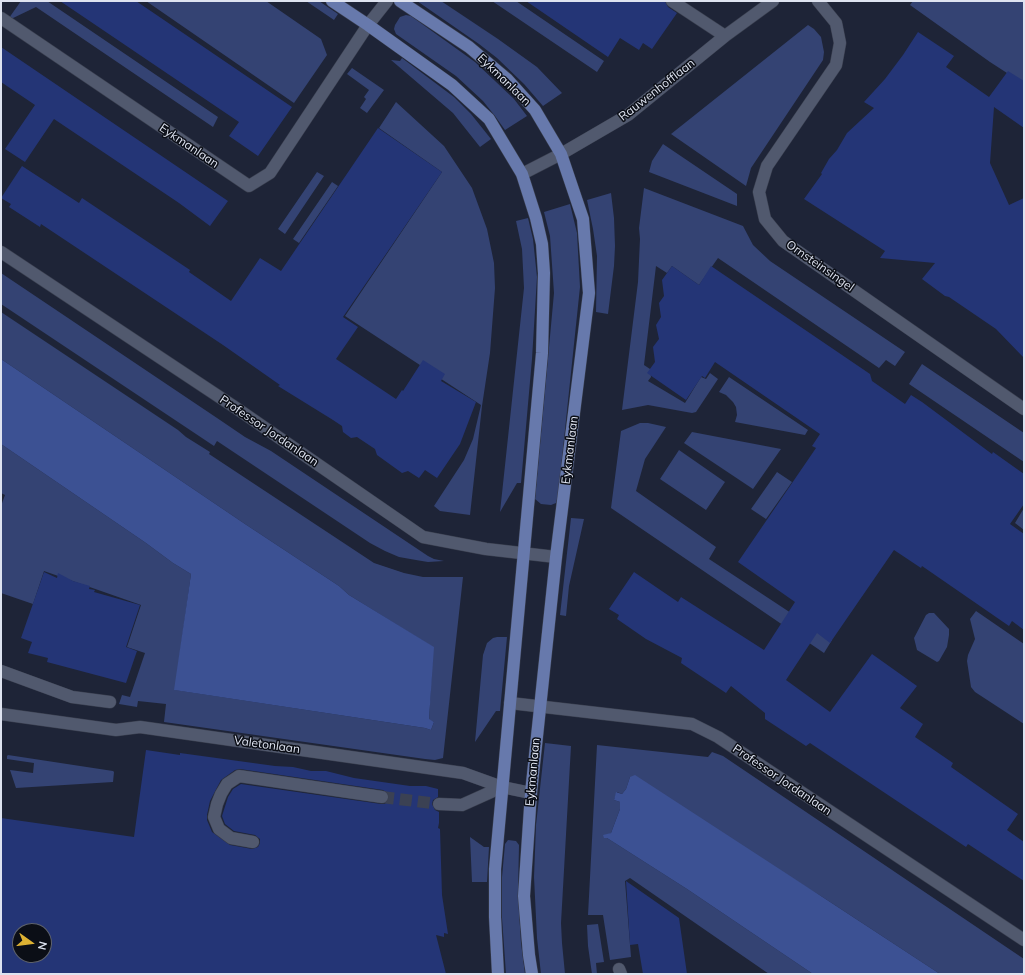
<!DOCTYPE html>
<style>
body{margin:0}
#map{position:relative;width:1025px;height:975px;overflow:hidden;background:#1e2437;font-family:Mulish,sans-serif}
canvas{display:block}
.frame{position:absolute;inset:0;border:2px solid #dee3f0;pointer-events:none}
.north{position:absolute;left:12px;top:923px;width:40px;height:40px;box-sizing:border-box;background:#0b0e16;border:1px solid #5f636d;border-radius:50%;rotate:104deg;font-size:11px;font-weight:700;line-height:16px;text-align:center;color:#dee3f0}
.north::after{content:'';display:block;margin:auto;width:14px;height:18px;background:#ddb133;clip-path:polygon(50% 0,100% 100%,50% 72%,0 100%)}
</style>
<div id="map">
<canvas width="1025" height="975"></canvas>
<div class="frame"></div>
<div class="north">N</div>
</div>
<script>
const context = document.querySelector('canvas').getContext('2d');
context.lineJoin = 'round';
function fillPath(path, color) { context.fillStyle = color; context.fill(path, 'evenodd'); }
const poly = rows => new Path2D(rows.map(r => 'M' + r).join(''));
function strokePath(path, color, width, dash) { context.strokeStyle = color; context.lineWidth = width; context.lineCap = dash ? 'butt' : 'round'; context.setLineDash(dash || []); context.stroke(path); }
function write(font, color, halo, rows, align = 'center') {
  context.font = font + ' Mulish,sans-serif'; context.lineWidth = 3; context.setLineDash([]); context.textBaseline = 'middle'; context.strokeStyle = halo; context.fillStyle = color; for (const [text, x, y, turn = 0] of rows) {
    context.save(); context.translate(x, y); context.rotate((+turn || 0) * Math.PI / 180); context.textAlign = isNaN(turn) ? turn : align; if (halo) context.strokeText(text, 0, 0); context.fillText(text, 0, 0); context.restore();
  }
}
fillPath(poly([
 [21,1,47,1,218,117,213,127,36,7,11,19,9,18],
 [146,1,266,1,321,39,327,55,294,103],
 [306,1,319,1,338,14,334,20],
 [417,1,441,1,498,39,537,67,562,93,543,106,524,84,497,58,479,44],
 [492,1,516,1,604,61,597,72],
 [913,1,1024,1,1024,84,990,62,910,5],
 [406,15,411,16,475,62,514,99,527,116,505,130,495,116,483,101,456,76,396,34,394,29,395,25,400,17],
 [808,25,814,29,821,37,824,52,823,60,751,168,746,186,671,134],
 [402,58,454,97,471,114,491,139,480,147,453,113,391,60,400,61],
 [352,68,384,90,367,113,360,108,366,99,364,97,369,90,347,74],
 [396,102,444,146,472,188,487,229,494,263,495,288,490,353,482,406,470,515,440,511,434,506,464,460,473,439,481,405,345,316,442,172,379,128],
 [663,144,737,194,737,206,649,172,652,161],
 [317,172,324,176,285,234,278,229],
 [332,182,338,186,299,243,293,239],
 [644,188,743,226,753,245,770,261,905,352,895,366,886,360,879,368,718,258,699,285,672,266,667,273,656,266,644,365,650,369,651,377,648,381,685,403,701,377,706,379,710,373,718,379,696,412,692,413,648,405,622,410,638,282,640,239,639,228],
 [611,193,614,218,615,246,614,266,608,314,596,312,597,256,593,229,587,200],
 [570,204,577,233,580,287,558,496,556,503,551,505,541,504,535,499,554,293,550,236,544,212],
 [528,218,533,239,537,277,532,359,521,483,517,483,500,512,524,288,522,249,516,221],
 [1,273,220,420,245,437,271,451,428,556,434,559,444,561,428,562,416,560,399,557,385,551,370,543,217,441,214,446,1,304],
 [1,312,178,430,186,437,210,452,209,454,374,563,404,573,423,577,463,577,443,758,435,760,425,759,164,722,166,704,138,701,137,707,119,704,122,695,130,697,145,653,127,647,141,605,44,571,33,604,1,593,1,506,5,495,1,493,1,444,146,543,173,563,191,574,175,690,425,728,431,730,434,722,429,720,433,647,349,595,339,586,245,524,1,359],
 [922,364,1024,433,1024,462,909,384],
 [729,377,808,430,805,435,735,422,737,415,736,407,733,402,726,395,719,392],
 [640,423,648,423,666,427,645,459,636,491,716,547,709,559,832,640,824,653,611,508,621,431],
 [692,432,781,449,753,489,684,443],
 [679,450,725,482,706,510,660,479],
 [777,472,792,482,766,519,751,509],
 [1024,508,1024,530,1015,523],
 [571,518,584,519,569,586,566,616,560,615],
 [976,611,1024,644,1024,724,975,692,971,687,967,661,968,655,975,639,970,619],
 [929,613,934,613,949,629,949,635,947,647,939,661,937,662,917,650,914,638,926,615],
 [497,637,507,637,500,711,496,711,475,742,483,655,487,643,493,638],
 [545,743,571,746,561,923,562,943,565,974,541,974,537,938,534,877,536,825],
 [597,745,708,757,712,752,723,756,1024,959,1024,974,940,974,824,898,630,777,626,789,622,794,617,792,614,800,620,802,620,809,611,833,604,838,607,838,687,889,813,974,769,974,630,878,625,881,631,957,610,960,603,915,588,915],
 [8,755,113,771,114,772,113,782,16,788,10,770,33,773,34,763,7,759,7,756],
 [470,837,484,847,489,847,487,882,472,882],
 [508,840,516,841,519,845,518,894,521,943,525,974,506,974,502,918,502,877,505,844],
 [598,924,604,962,596,963,597,974,592,974,588,946,587,925]
]), '#344373');
fillPath(poly([
 [1,359,245,524,339,586,349,595,434,647,429,719,434,722,431,730,425,728,174,690,191,574,173,563,146,543,1,444],
 [635,775,824,898,940,974,813,974,687,889,607,838,604,838,603,835,611,833,620,809,620,802,614,800,616,792,622,794,626,789,630,777]
]), '#3c5193');
fillPath(poly([
 [60,1,136,1,292,107,258,156,229,136,239,122],
 [526,1,665,1,668,7,677,13,652,49,643,43,639,50,620,38,608,57],
 [918,32,954,56,946,67,989,97,1008,71,1024,81,1024,128,994,107,990,163,1009,205,1024,198,1024,358,996,329,949,297,945,296,922,279,935,263,880,258,885,251,804,199,822,174,821,173,829,159,837,150,847,133,874,108,864,102,885,79,903,55],
 [1,47,228,201,210,226,179,203,54,119,25,162,5,149,35,105,1,82],
 [378,128,442,172,343,317,358,327,336,359,396,399,402,390,403,391,423,360,445,374,441,381,476,402,460,444,437,478,425,470,419,478,408,471,402,473,377,455,375,449,357,437,351,438,343,432,342,426,333,420,278,386,280,385,223,345,41,224,40,227,9,207,11,204,1,198,22,166,79,203,82,198,190,270,189,272,231,301,260,258,281,271],
 [672,266,699,285,711,266,870,374,872,381,905,404,911,395,922,402,992,454,993,452,1024,474,1024,504,1010,524,1024,534,1024,630,1012,621,1009,626,922,566,921,568,894,550,830,643,817,633,786,680,830,712,872,654,917,686,900,708,923,724,915,737,953,763,951,767,1018,814,1007,830,1024,842,1024,881,968,844,966,847,810,743,806,746,765,719,765,713,731,686,726,693,681,663,682,658,646,639,617,619,619,615,609,609,634,572,678,602,681,597,764,650,795,602,738,562,816,448,812,446,820,434,715,362,705,378,702,376,686,400,647,373,655,362,653,347,659,339,656,325,661,317,659,303,664,296,662,280],
 [44,572,57,578,58,573,73,581,90,586,89,589,95,590,94,592,140,605,126,647,137,651,126,683,47,662,48,658,28,653,32,642,21,638],
 [146,750,180,755,180,753,275,766,293,767,311,771,326,771,354,778,410,786,426,786,438,789,438,797,433,800,432,804,435,810,439,812,439,823,438,828,440,829,442,895,448,934,444,933,444,937,436,935,446,974,1,974,1,818,134,837],
 [240,769,383,790,389,794,389,798,385,804,381,804,241,784,233,789,228,797,222,816,225,824,234,831,255,835,260,839,260,843,258,847,252,849,230,845,212,832,207,820,207,815,210,801,221,780,235,770],
 [20,931,44,931,44,955,20,955],
 [626,881,679,918,687,974,643,974,638,944,630,945]
]), '#243576');
strokePath(poly([
 [382,797,439,804]
]), '#3b4153', 12, [12, 6]);
const minor = poly([
 [672,1,725,36],
 [818,1,836,23,840,43,836,65,767,166,759,192,765,219,783,241,1024,409],
 [1,18,249,186,270,173,368,25,387,1],
 [522,174,561,154,628,115,725,36,773,1],
 [1,252,236,408,423,537,486,549,556,557],
 [1,671,72,697,110,702],
 [510,703,692,724,718,737,1024,940],
 [1,714,116,730,140,727,463,773,502,787,531,793],
 [439,804,462,805,502,787],
 [253,842,231,838,219,829,214,817,217,804,221,794,227,784,239,776,382,797],
 [619,969,621,974]
]);
const major = poly([
 [332,1,368,25,452,85,489,119,522,174,536,218,542,244,544,273,542,353,495,869,495,917,498,974],
 [400,1,469,47,507,79,535,110,561,154,583,219,589,293,556,557,531,793,524,896,529,955,532,974]
]);
strokePath(minor, '#3b4050', 13);
strokePath(major, '#3b4050', 13);
strokePath(minor, '#51596e', 12);
strokePath(major, '#6779ac', 12);
write('12px', '#dee3f0', '#0b0e16', [
 ["Eykmanlaan",504,80,44],
 ["Rauwenhofflaan",657,90,-38],
 ["Eykmanlaan",189,146,34],
 ["Ornsteinsingel",820,266,35],
 ["Professor Jordanlaan",269,431,34],
 ["Eykmanlaan",570,450,-83],
 ["Valetonlaan",267,745,8],
 ["Eykmanlaan",533,772,-85],
 ["Professor Jordanlaan",782,780,34]
]);
</script>
